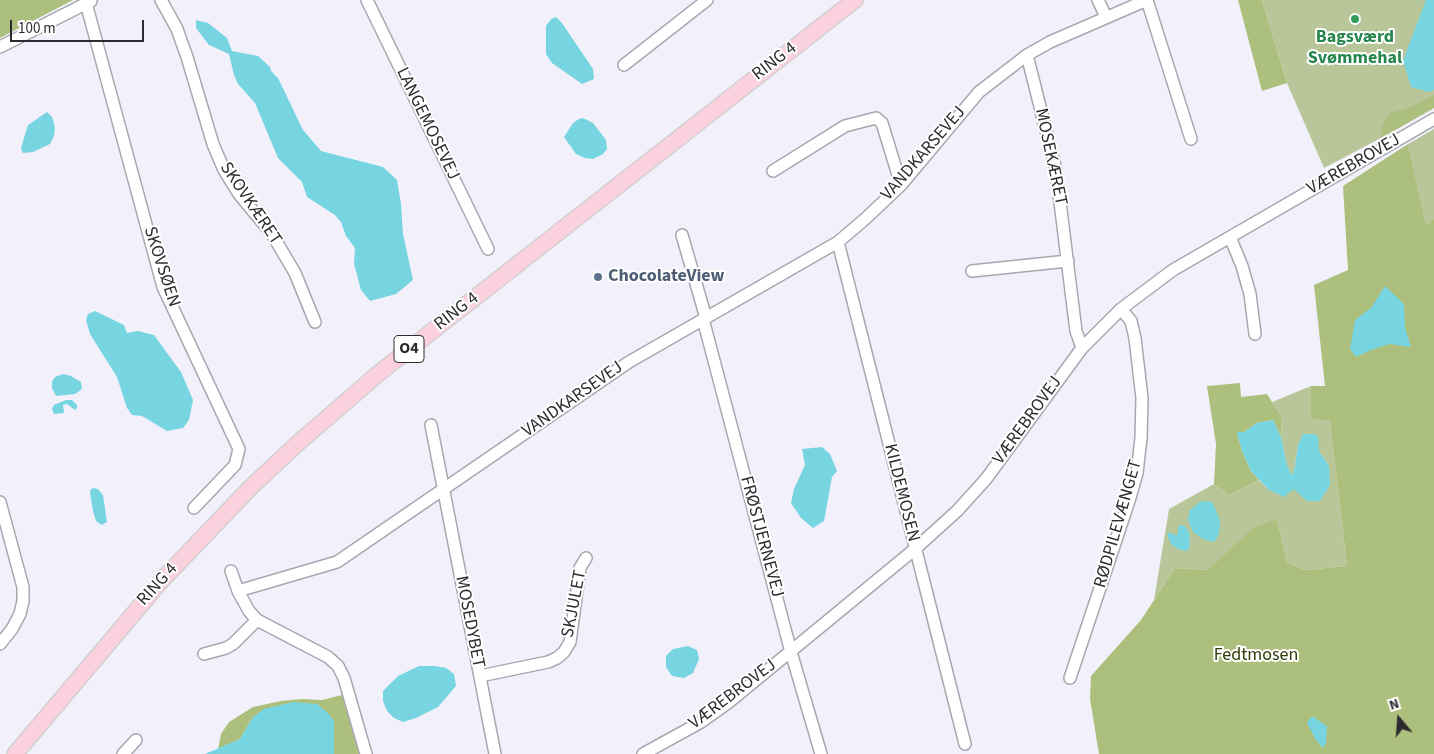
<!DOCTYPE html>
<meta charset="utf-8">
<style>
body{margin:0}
#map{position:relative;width:1434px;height:754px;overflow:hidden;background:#f2f1fb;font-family:"Source Sans 3",sans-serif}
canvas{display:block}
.north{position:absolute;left:1374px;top:694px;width:50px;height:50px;-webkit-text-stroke:4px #fff;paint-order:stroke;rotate:342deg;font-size:14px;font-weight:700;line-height:20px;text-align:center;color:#2c2b2f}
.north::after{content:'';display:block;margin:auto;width:18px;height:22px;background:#2c2b2f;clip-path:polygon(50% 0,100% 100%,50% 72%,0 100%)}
.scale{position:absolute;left:10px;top:20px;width:134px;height:22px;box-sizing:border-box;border:2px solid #2c2b2f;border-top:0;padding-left:6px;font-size:15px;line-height:18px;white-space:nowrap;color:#2c2b2f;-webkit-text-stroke:4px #fff;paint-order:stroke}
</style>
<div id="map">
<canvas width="1434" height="754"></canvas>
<div class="north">N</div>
<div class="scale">100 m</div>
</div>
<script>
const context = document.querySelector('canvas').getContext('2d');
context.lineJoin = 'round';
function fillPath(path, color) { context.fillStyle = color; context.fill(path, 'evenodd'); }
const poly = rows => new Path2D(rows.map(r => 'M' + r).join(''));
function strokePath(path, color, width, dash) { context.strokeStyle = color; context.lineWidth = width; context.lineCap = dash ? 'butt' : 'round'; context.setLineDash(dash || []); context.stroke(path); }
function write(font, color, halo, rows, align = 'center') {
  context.font = font + ' "Source Sans 3",sans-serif'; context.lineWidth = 4; context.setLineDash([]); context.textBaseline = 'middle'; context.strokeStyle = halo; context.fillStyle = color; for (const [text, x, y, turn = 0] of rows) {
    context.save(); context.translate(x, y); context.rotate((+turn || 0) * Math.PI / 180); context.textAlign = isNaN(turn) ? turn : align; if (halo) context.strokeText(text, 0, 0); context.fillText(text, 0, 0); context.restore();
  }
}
fillPath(poly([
 [1262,0,1434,0,1434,108,1381,138,1324,168,1287,83],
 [1434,129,1434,219,1426,226,1408,144],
 [1311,386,1311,419,1330,419,1347,566,1305,570,1287,562,1277,519,1274,552,1434,754,1208,570,1175,568,1154,600,1169,509,1214,484,1229,495,1259,480,1269,490,1294,489,1329,466,1319,451,1298,445,1295,466,1292,477,1287,465,1281,437,1282,418,1272,402]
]), '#b9c699');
fillPath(poly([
 [0,0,73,0,0,38],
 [1238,0,1262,0,1287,83,1262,91],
 [1434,95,1434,108,1381,138,1382,127,1390,113,1411,107],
 [1408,144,1426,225,1434,219,1434,754,1099,754,1090,699,1091,676,1141,620,1175,568,1208,570,1253,528,1277,519,1287,562,1305,570,1347,566,1330,420,1311,419,1311,386,1325,386,1314,285,1348,270,1343,186],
 [1240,383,1241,397,1267,394,1282,418,1281,437,1273,420,1257,423,1244,432,1237,432,1242,451,1251,471,1259,480,1229,495,1214,484,1216,444,1207,386],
 [342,695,359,754,334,754,334,721,253,717,240,739,218,749,221,734,229,722,253,707,281,701,301,699,322,700]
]), '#adbf7c');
fillPath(poly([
 [1426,0,1434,0,1434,90,1429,92,1411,87,1403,61],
 [556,17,562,23,593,69,594,79,582,84,552,63,546,54,546,26,551,19],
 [196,20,208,23,227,38,232,51,258,56,270,67,271,71,278,78,303,130,321,151,383,167,397,180,401,204,403,234,413,280,396,294,370,301,361,290,354,264,355,248,346,236,341,222,335,215,307,197,302,182,278,158,255,103,238,84,234,75,229,54,209,45,196,28],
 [47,112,52,117,55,127,54,136,50,144,33,152,23,153,21,148,28,125],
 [583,118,593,123,606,140,607,149,603,154,593,159,585,158,576,154,564,137,573,123,579,119],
 [1385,286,1404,304,1405,328,1411,347,1390,344,1371,350,1356,357,1350,349,1355,320,1371,308],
 [95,311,124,325,127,333,138,331,154,335,159,342,181,372,193,400,189,420,183,428,167,431,142,416,132,415,127,408,117,377,90,334,86,320,88,314],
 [63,374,71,376,81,382,82,389,75,394,56,396,52,388,52,382,55,377],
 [66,400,72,400,77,405,77,408,75,410,67,404,63,405,64,413,54,414,52,409,54,405],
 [1273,420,1281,437,1287,465,1292,476,1295,466,1298,445,1303,434,1313,434,1318,436,1319,451,1329,466,1330,485,1320,501,1307,501,1294,489,1284,497,1269,490,1251,471,1242,451,1237,432,1244,432,1257,423],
 [822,447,830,454,837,471,832,477,824,521,813,528,801,518,791,503,794,489,805,465,802,449],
 [94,488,98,489,103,495,107,522,102,525,96,521,93,511,90,493,91,489],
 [1206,501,1213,503,1220,521,1219,534,1214,542,1203,539,1193,532,1188,520,1190,510,1200,502],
 [1184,525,1189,532,1190,546,1188,550,1185,551,1178,549,1171,544,1167,534,1170,532,1174,535,1178,535,1178,526],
 [688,646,697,650,699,659,693,673,684,678,672,676,666,667,666,656,673,649],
 [419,666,435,666,446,668,454,674,456,686,438,707,416,718,403,722,394,718,387,711,383,701,383,691,398,676],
 [293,702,317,704,328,713,334,721,334,754,205,754,240,739,253,717,264,709],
 [1312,716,1327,726,1326,743,1323,748,1316,740,1307,723]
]), '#76d5e0');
const minor = poly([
 [161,0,177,29,187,57,213,144,224,170,239,194,272,234,295,273,315,322],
 [367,0,488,249],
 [1098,0,1106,17],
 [86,3,163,287,239,449,235,465,194,508],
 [0,47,91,1],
 [1027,55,1056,170,1076,331,1082,348],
 [624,65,707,0],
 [773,171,845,126,876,118,882,123,901,185],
 [682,235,706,318],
 [1230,237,1242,266,1250,294,1255,334],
 [838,242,965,744],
 [972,271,1068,261],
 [703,319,791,652,821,754],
 [431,425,495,754],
 [0,502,23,587,23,601,20,614,12,629,0,644],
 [231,571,238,591,249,611,257,620,328,657,338,666,344,678,366,754],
 [238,591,337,562,629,362,838,242,865,219,901,185,979,92,1027,55,1050,42,1147,0,1191,139],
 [204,654,226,648,233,644,257,620],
 [480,676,548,662,557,658,564,652,570,642,580,568,586,558],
 [1070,678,1129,501,1137,473,1141,438,1142,398,1135,338,1131,321,1121,309],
 [123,754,136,740],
 [643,754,701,722,729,702,915,549,957,511,986,479,1082,348,1121,309,1173,270,1434,119]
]);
const major = poly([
 [15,754,162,580,251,487,297,444,379,373,426,336,855,0]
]);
strokePath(minor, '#a8a7b0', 14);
strokePath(major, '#d1d0d1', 18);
strokePath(minor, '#fff', 11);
strokePath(major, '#fad1dd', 15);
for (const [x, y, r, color] of [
 [1355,19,5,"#2e9e5b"],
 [598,277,5,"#5c6f8a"]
]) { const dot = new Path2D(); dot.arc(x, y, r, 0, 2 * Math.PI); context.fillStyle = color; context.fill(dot); strokePath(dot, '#fff', 2); }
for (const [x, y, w] of [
 [409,349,30]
]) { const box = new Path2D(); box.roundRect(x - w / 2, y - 13.5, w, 27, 4); context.fillStyle = '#fff'; context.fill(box); strokePath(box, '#2c2b2f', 1); }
write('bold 16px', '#2c2b2f', null, [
 ["O4",409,349]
]);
write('bold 18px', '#27864d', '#fff', [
 ["Bagsværd",1355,38],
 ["Svømmehal",1355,59]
]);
write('18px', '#2c2b2f', '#fff', [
 ["RING 4",775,62,-38],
 ["LANGEMOSEVEJ",427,124,64],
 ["VANDKARSEVEJ",924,154,-49],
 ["MOSEKÆRET",1050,157,78],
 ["VÆREBROVEJ",1354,165,-30],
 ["SKOVKÆRET",250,204,56],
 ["SKOVSØEN",161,267,72],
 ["RING 4",457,312,-38],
 ["VANDKARSEVEJ",573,400,-35],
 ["VÆREBROVEJ",1028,421,-54],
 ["KILDEMOSEN",901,493,76],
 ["RØDPILEVÆNGET",1119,524,-74],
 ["FRØSTJERNEVEJ",761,537,75],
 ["RING 4",158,585,-48],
 ["SKJULET",575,604,-79],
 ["MOSEDYBET",469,622,79],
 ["VÆREBROVEJ",733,695,-37]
]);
write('bold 18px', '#4e5e75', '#fff', [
 ["ChocolateView",608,277]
], 'left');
write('18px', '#303b07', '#fff', [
 ["Fedtmosen",1256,656]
]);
</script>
